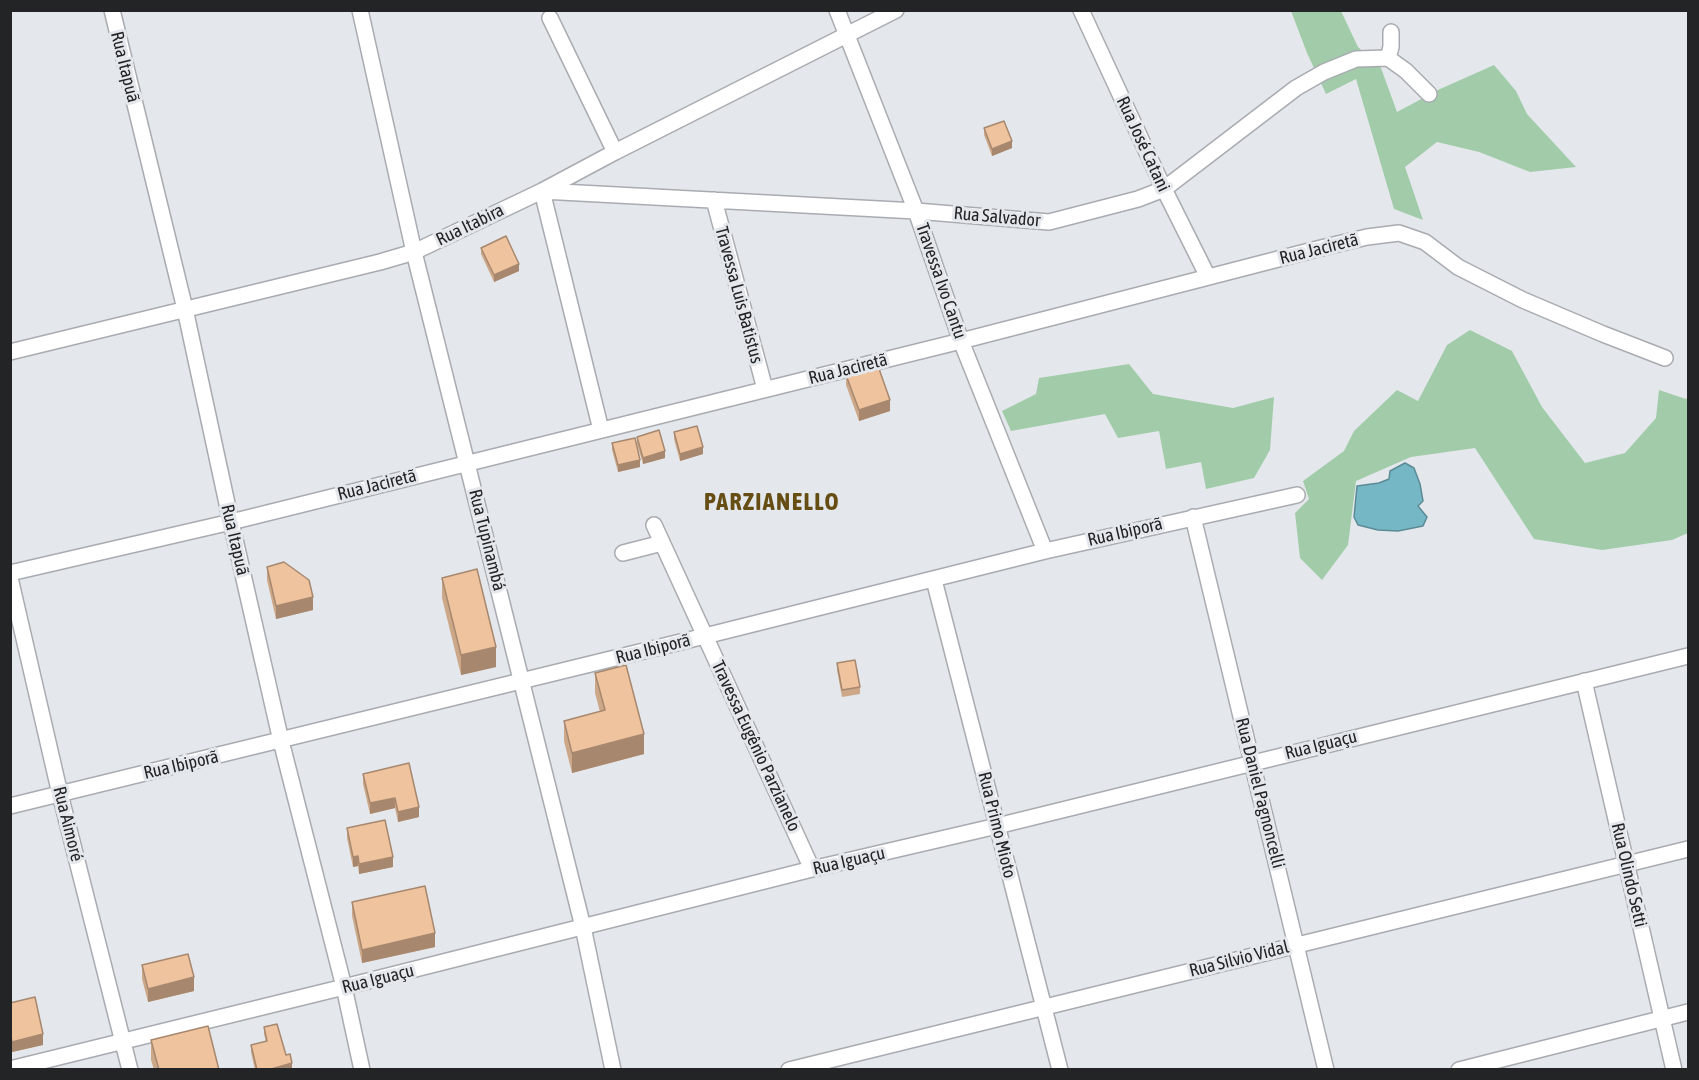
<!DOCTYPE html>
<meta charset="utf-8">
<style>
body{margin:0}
#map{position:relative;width:1699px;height:1080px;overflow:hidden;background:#e4e8ed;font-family:"Asap Condensed",sans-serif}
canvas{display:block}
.frame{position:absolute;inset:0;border:12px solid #232426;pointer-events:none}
</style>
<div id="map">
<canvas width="1699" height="1080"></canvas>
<div class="frame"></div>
</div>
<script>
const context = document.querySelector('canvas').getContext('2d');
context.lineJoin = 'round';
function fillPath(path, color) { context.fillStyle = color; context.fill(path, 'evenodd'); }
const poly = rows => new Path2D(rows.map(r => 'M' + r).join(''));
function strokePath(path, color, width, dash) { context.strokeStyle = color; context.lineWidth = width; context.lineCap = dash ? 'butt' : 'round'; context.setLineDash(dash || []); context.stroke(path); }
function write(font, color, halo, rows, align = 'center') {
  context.font = font + ' "Asap Condensed",sans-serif'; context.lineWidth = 6; context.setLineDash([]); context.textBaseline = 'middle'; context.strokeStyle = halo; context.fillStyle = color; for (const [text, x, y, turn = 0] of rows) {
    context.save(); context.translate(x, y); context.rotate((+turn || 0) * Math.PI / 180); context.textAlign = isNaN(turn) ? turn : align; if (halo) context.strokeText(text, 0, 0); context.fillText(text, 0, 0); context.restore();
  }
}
fillPath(poly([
 [1291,11,1341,11,1358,47,1381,68,1397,112,1440,89,1494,65,1516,91,1527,114,1576,167,1530,172,1479,152,1437,142,1405,167,1423,220,1394,209,1356,79,1326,94,1307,53],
 [1470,330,1512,351,1542,407,1585,463,1625,453,1656,418,1659,390,1686,399,1688,397,1688,533,1672,540,1602,550,1534,539,1475,448,1411,457,1356,481,1348,545,1322,580,1300,558,1295,513,1309,499,1303,481,1344,451,1354,431,1397,390,1418,401,1447,345],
 [1129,364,1153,394,1233,408,1274,397,1270,450,1254,478,1206,489,1201,462,1166,469,1159,431,1118,438,1105,414,1011,431,1002,411,1036,394,1039,378]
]), '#a2cca9');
const water = poly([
 [1405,463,1414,468,1420,484,1423,501,1418,506,1427,517,1423,526,1398,531,1378,530,1358,525,1354,517,1357,486,1379,483,1389,479,1390,471,1405,463]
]);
fillPath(water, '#75b7c4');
strokePath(water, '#5c8b95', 1.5);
const minor = poly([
 [112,10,185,309,231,522,281,741,344,987,362,1070],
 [360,10,414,252,583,927,613,1070],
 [837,10,916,211,961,341,1045,551],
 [1081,10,1164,189,1208,277],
 [550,18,615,152],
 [1388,58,1391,47,1391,32],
 [714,200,765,389],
 [10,352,380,262,414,252,542,191,615,152,896,10],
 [601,430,542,191,916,211,1049,222,1138,199,1164,189,1296,88,1324,72,1356,59,1388,58,1406,71,1429,94],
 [1193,517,1326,1070],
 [654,525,812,869],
 [623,553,662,543],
 [10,573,231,522,961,341,1317,249,1367,237,1399,233,1425,242,1458,267,1523,300,1603,334,1665,358],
 [10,578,60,794,130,1070],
 [934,580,1060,1070],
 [1584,681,1674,1070],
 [10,806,705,636,1045,551,1297,495],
 [10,1069,344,987,812,869,997,826,1688,656],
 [789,1070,1688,849],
 [1459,1070,1688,1012]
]);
strokePath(minor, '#a8acb1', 18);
strokePath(minor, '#fff', 15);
fillPath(poly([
 [984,128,1012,148,992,156,984,135],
 [481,248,519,271,494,282,481,254],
 [846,375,890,411,859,421,846,385],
 [674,432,703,454,680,461,674,439],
 [637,437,665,458,643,464,637,444],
 [612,443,640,467,618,472,612,450],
 [267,567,313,610,276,619,267,580],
 [442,578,496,667,461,675,442,598],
 [837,663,860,687,860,694,842,697,837,670],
 [595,673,644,754,572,773,564,741,564,721,600,712,595,693],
 [363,774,419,817,398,822,395,808,370,814,363,784],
 [347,828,393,867,359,874,358,866,353,867,347,838],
 [352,902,435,947,362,963,352,916],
 [142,965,194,991,148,1002,142,979],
 [10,1003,43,1045,12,1052,10,1044],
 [264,1027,292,1070,255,1070,251,1052,251,1045,266,1042,264,1034],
 [151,1040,219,1070,154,1070,151,1060]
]), '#cda888');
fillPath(poly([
 [1012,141,1012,148,992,156,992,149],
 [519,264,519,271,494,282,494,275],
 [890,400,890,411,859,421,859,410],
 [703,447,703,454,680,461,680,454],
 [665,451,665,458,643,464,643,458],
 [640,460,640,467,618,472,618,465],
 [313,597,313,610,276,619,276,606],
 [496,647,496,667,461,675,461,655],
 [644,734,644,754,572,773,572,753],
 [395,798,395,808,370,814,370,803],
 [419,807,419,817,398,822,398,812],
 [358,856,358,866,353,867,353,857],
 [393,857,393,867,359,874,359,864],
 [435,933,435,947,362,963,362,950],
 [194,977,194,991,148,1002,148,989],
 [43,1034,43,1045,12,1052,12,1042],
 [292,1063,292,1070,268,1070]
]), '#a7886f');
const building = poly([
 [1004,121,1012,141,992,149,984,128,1004,121],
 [506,236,519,264,494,275,481,248,506,236],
 [878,366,890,400,859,410,846,375,878,366],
 [697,426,703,447,680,454,674,432,697,426],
 [659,430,665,451,643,458,637,437,659,430],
 [635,438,640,460,618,465,612,443,635,438],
 [284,562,309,580,313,597,276,606,267,567,284,562],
 [477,569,496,647,461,655,442,578,477,569],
 [855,660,860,687,842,690,837,663,855,660],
 [626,665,644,734,572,753,564,721,605,710,595,673,626,665],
 [409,763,419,807,398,812,395,798,370,803,363,774,409,763],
 [385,820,393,857,359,864,358,856,353,857,347,828,385,820],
 [425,886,435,933,362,950,352,902,425,886],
 [188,954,194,977,148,989,142,965,188,954],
 [35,997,43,1034,12,1042,10,1033,10,1003,35,997],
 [277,1024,286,1055,290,1054,292,1063,268,1070,257,1070,251,1045,267,1041,264,1027,277,1024],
 [208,1026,219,1070,159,1070,151,1040,208,1026]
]);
fillPath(building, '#eec39e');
strokePath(building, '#a7886f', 1.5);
write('18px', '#232426', '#e4e8ed', [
 ["Rua Itapuã",125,67,76],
 ["Rua José Catani",1143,144,65],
 ["Rua Salvador",997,217,5],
 ["Rua Itabira",470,225,-26],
 ["Rua Jaciretã",1319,249,-14],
 ["Travessa Ivo Cantu",941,281,71],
 ["Travessa Luis Batistus",739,295,75],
 ["Rua Jaciretã",848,369,-14],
 ["Rua Jaciretã",377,485,-14],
 ["Rua Ibiporã",1125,532,-13],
 ["Rua Itapuã",235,540,77],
 ["Rua Tupinambá",487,540,76],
 ["Rua Ibiporã",653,649,-14],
 ["Rua Iguaçu",1321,745,-14],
 ["Travessa Eugênio Parzianelo",756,746,65],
 ["Rua Ibiporã",181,765,-13],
 ["Rua Daniel Pagnoncelli",1260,793,76],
 ["Rua Aimoré",68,824,76],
 ["Rua Primo Mioto",997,825,76],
 ["Rua Iguaçu",849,861,-13],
 ["Rua Olindo Setti",1629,875,77],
 ["Rua Silvio Vidal",1239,959,-14],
 ["Rua Iguaçu",378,979,-14]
]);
context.letterSpacing = '1.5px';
write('bold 24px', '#664d13', '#e4e8ed', [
 ["PARZIANELLO",772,502]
]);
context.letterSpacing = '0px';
</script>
